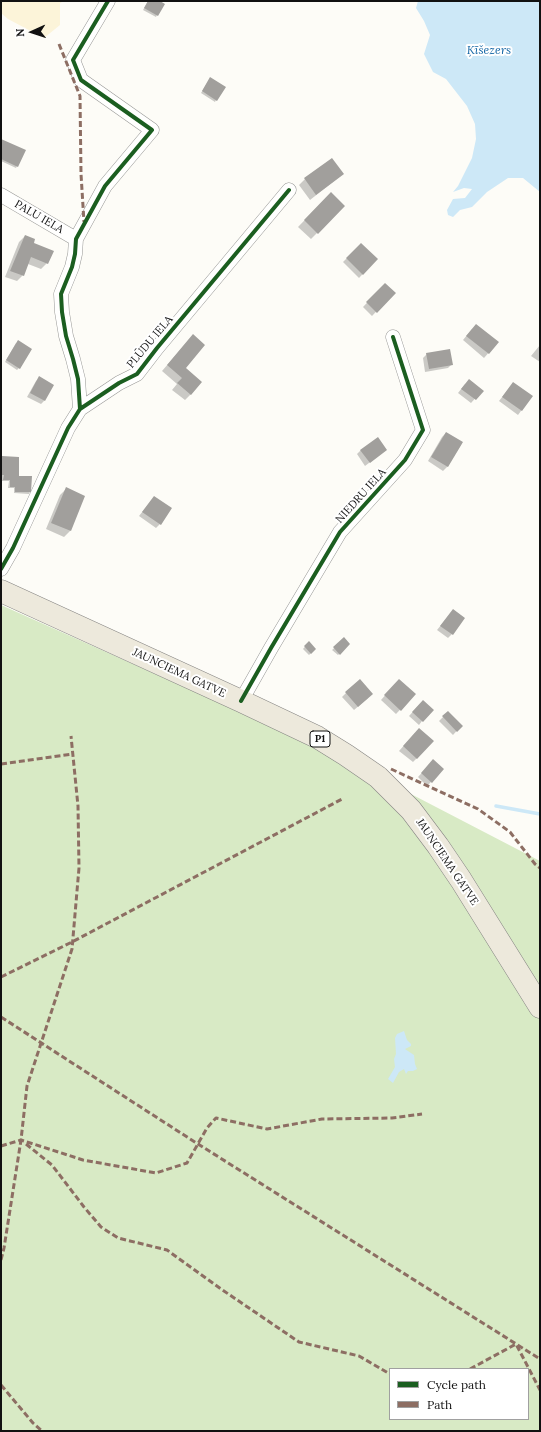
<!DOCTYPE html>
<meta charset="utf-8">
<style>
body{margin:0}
#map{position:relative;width:541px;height:1432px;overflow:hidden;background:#fdfcf7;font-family:Lora,serif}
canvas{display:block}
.frame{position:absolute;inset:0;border:2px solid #111;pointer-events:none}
.legend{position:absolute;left:389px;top:1368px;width:140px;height:52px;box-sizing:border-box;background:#fff;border:1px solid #a0a0a0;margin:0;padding:5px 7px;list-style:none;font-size:12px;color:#111}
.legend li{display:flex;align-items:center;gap:8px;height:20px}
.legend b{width:20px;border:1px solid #a0a0a0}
.north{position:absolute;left:12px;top:12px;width:40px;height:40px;-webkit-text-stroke:3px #fff;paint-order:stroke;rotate:267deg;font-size:11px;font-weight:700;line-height:16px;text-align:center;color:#111}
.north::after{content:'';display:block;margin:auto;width:14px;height:18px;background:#111;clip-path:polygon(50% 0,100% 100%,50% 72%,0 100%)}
</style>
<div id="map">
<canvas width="541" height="1432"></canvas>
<div class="frame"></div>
<ul class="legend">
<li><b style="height:5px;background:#1b5e20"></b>Cycle path</li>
<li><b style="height:5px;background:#8d6e63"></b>Path</li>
</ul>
<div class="north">N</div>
</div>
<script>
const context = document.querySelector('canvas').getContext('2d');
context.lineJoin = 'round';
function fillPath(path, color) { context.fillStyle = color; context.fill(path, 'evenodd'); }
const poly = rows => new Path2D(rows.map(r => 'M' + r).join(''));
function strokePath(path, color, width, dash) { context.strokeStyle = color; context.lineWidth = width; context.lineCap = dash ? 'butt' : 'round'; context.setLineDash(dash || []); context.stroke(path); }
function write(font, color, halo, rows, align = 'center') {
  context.font = font + ' Lora,serif'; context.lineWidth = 4; context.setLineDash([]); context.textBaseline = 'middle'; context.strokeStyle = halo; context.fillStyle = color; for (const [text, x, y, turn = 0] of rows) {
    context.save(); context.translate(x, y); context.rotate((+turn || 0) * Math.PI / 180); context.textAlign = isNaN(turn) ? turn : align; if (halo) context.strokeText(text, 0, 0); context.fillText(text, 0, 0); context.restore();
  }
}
fillPath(poly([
 [1,605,332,753,540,861,540,1431,1,1431],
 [390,1369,528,1369,528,1419,390,1419]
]), '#d8eac5');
fillPath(poly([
 [1,1,64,1,60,3,60,25,44,38,8,19,1,13]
]), '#fcf4d9');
fillPath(poly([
 [418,1,540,1,540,192,523,178,508,178,487,192,472,207,460,210,453,217,448,215,447,210,453,199,465,198,472,189,464,188,453,192,458,186,472,158,476,139,475,124,467,106,446,79,433,72,424,54,430,35,424,21,416,8],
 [404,1031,407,1040,411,1044,411,1046,405,1049,414,1055,415,1064,417,1069,413,1071,408,1071,406,1074,404,1069,399,1072,393,1083,388,1079,395,1067,394,1059,396,1054,395,1038,397,1034]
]), '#cde8f7');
fillPath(poly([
 [148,1,158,1,157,15,156,17,143,10],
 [209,80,216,100,215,102,201,93],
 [1,140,17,166,16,168,1,161],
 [332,159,343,174,310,200,299,185,305,179],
 [331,193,344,206,311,239,298,227],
 [25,236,32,243,47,263,41,269,28,264,23,275,17,281,5,277,19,242],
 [361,244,377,259,359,278,343,262],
 [385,284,394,293,372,316,363,307],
 [472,329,498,342,484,358,463,340],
 [187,342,185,368,191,394,185,400,172,390,177,384,162,371],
 [16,343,19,368,17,370,5,362],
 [540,345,540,362,531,356],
 [427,354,452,364,448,368,425,372,423,358],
 [40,378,44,401,41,404,27,397,36,381],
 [465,384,482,391,471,403,458,393],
 [510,387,532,396,518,415,499,401],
 [446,433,462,443,447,467,443,471,428,461,442,437],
 [361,450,386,450,365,466,357,454],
 [3,457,18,477,31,477,30,492,29,494,14,493,14,488,8,488,9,481,2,481,1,459],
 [66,489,70,531,64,537,46,529,60,495],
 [154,497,160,524,156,528,139,516],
 [450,614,452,634,448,638,437,630],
 [344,639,349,644,338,655,332,650],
 [309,642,315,649,309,655,303,649],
 [395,684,415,694,396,714,381,700],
 [346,693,368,698,354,710,342,697],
 [419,705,422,721,419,725,409,716],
 [448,712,461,726,453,735,439,721],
 [415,733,417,758,413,762,399,751],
 [429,765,431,782,427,786,418,777]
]), '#0003');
strokePath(poly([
 [496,806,540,814]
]), '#cde8f7', 3.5);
fillPath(poly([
 [148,1,160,1,165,4,158,16,144,8],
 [210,77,226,87,217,101,202,91],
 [1,139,26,150,18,167,1,159],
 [332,158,344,174,316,195,304,178],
 [331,192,345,206,318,234,304,220],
 [25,235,35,239,34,243,54,251,48,264,31,257,24,276,10,271],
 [361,243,378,259,363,275,346,258],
 [385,283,396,293,377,313,366,302],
 [476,324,499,342,489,354,466,336],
 [193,334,205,345,186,368,202,382,191,395,177,383,182,378,167,365],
 [18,340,32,349,20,369,6,360],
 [450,349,453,365,429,369,426,353],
 [39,376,54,385,45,401,30,393],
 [469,379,484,391,476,400,461,389],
 [513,382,533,396,522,411,502,397],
 [446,432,463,442,448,467,431,457],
 [378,437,387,450,370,463,360,450],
 [2,456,19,457,19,476,32,476,31,492,15,492,15,487,10,487,10,480,3,480,4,475,1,475],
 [66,487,85,496,71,531,51,523],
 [154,496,172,508,161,525,142,512],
 [453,609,465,618,453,635,440,626],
 [344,637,350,644,340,655,333,647],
 [309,641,316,649,311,654,304,646],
 [360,679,373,694,358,707,345,692],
 [399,679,416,694,401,711,384,695],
 [423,700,434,710,423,722,412,712],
 [448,711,463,726,457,732,442,716],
 [419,728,434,741,417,759,403,746],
 [433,759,444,769,432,783,421,773]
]), '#a19f9c');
const street = poly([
 [1,195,76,239],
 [80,409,78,379,73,359,66,336,62,312,61,294,72,267,75,254,76,239,105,186,152,130,81,80,73,60,108,1],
 [1,569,13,548,68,428,80,409,119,383,137,374,157,348,289,190],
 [241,701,271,648,340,532,405,460,423,430,393,337]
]);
const primary = poly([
 [1,591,241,701,317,737,346,755,378,777,411,810,438,846,461,880,540,1007]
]);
strokePath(street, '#979795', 15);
strokePath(primary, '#858482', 23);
strokePath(street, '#fffffe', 14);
strokePath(primary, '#ede9dc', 22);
strokePath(poly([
 [59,44,80,96,81,174,84,222],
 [1,764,73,754],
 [391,769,478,809,510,832,535,864,540,868],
 [1,977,72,942,344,798],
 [1,1017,198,1144,540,1359],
 [26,1144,52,1165,84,1207,101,1227,118,1238,167,1250,221,1289,299,1342,359,1356,390,1374],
 [1,1146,21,1140,83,1160,156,1173,187,1163,207,1128,216,1118,267,1129,322,1119,392,1118,422,1114],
 [1,1260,4,1248,21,1140,27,1086,72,949,79,868,78,806,71,736],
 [470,1369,516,1344,540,1390],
 [1,1385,33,1423,42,1431]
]), '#8d6e63', 3, [6, 3]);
strokePath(poly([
 [80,409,78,379,73,359,66,336,62,312,61,294,72,267,75,254,76,239,105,186,152,130,81,80,73,60,108,1],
 [1,569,13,548,68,428,80,409,119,383,137,374,157,348,289,190],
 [241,701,271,648,340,532,405,460,423,430,393,337]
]), '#1b5e20', 4);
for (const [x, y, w] of [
 [320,739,20]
]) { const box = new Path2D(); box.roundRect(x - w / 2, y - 8, w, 16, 3); context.fillStyle = '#fff'; context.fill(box); strokePath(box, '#111', 1); }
write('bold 10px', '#111', null, [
 ["P1",320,739]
]);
write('11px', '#111', '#fff', [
 ["PALU IELA",39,217,30],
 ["PLŪDU IELA",150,342,-50],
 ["NIEDRU IELA",361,496,-48],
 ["JAUNCIEMA GATVE",179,673,25],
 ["JAUNCIEMA GATVE",447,862,56]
]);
write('italic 12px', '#1768a6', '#fff', [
 ["Ķīšezers",489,51]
]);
</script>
